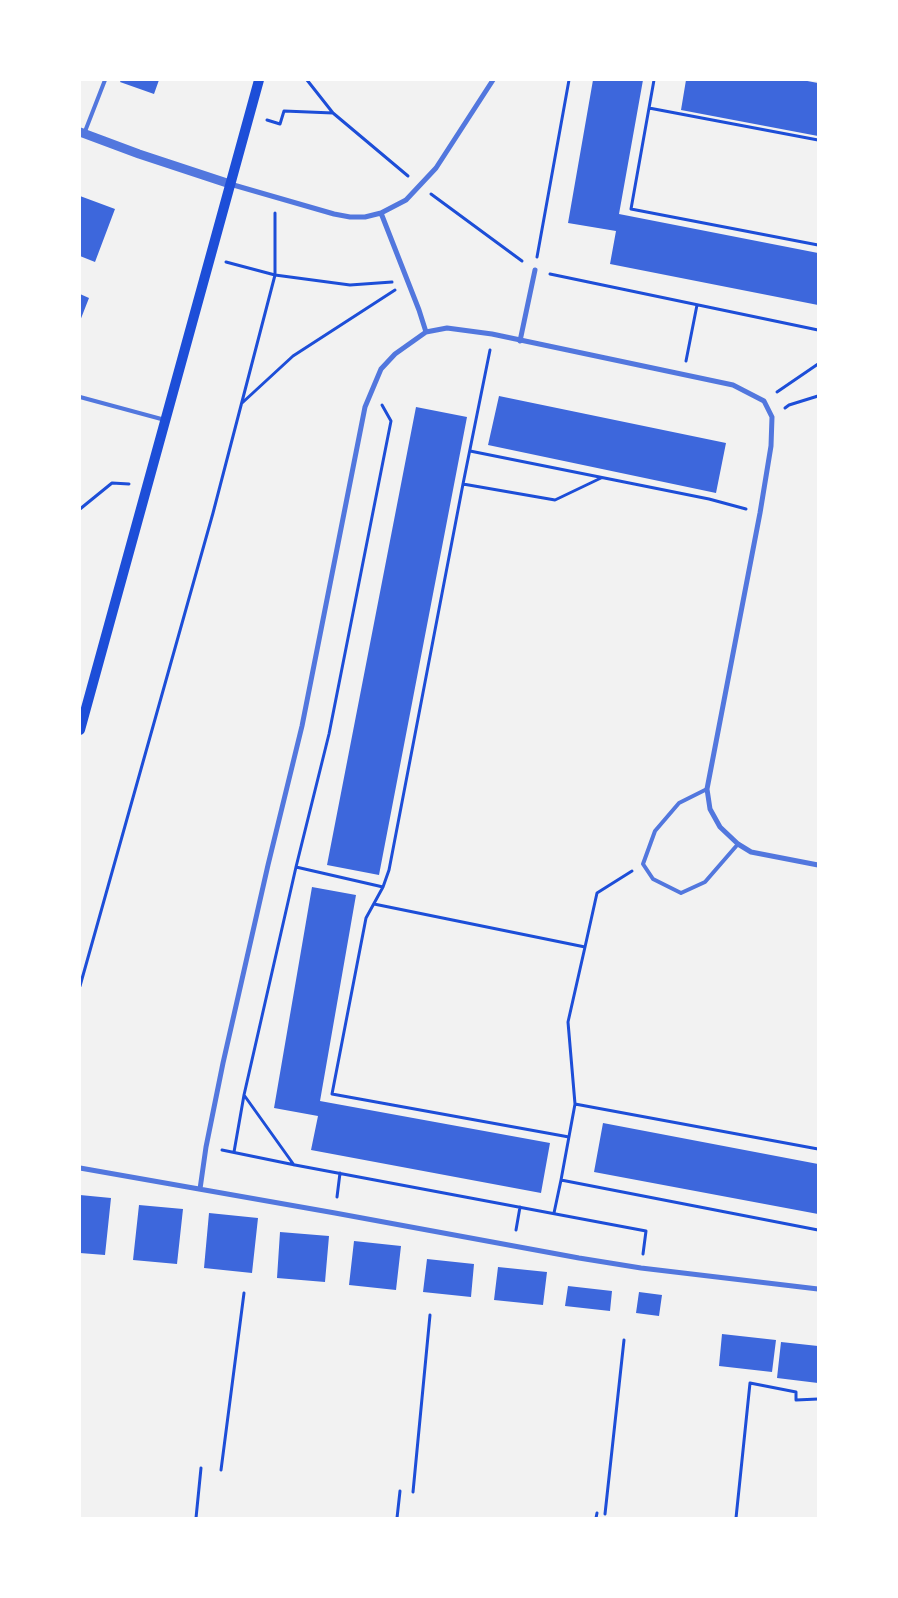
<!DOCTYPE html>
<style>
body{margin:0}
#map{position:relative;width:898px;height:1598px;overflow:hidden;background:#f2f2f2;font-family:"Alegreya Sans",sans-serif}
canvas{display:block}
.frame{position:absolute;inset:0;border:81px solid #fff;pointer-events:none}
</style>
<div id="map">
<canvas width="898" height="1598"></canvas>
<div class="frame"></div>
</div>
<script>
const context = document.querySelector('canvas').getContext('2d');
context.lineJoin = 'round';
function fillPath(path, color) { context.fillStyle = color; context.fill(path, 'evenodd'); }
const poly = rows => new Path2D(rows.map(r => 'M' + r).join(''));
function strokePath(path, color, width, dash) { context.strokeStyle = color; context.lineWidth = width; context.lineCap = dash ? 'butt' : 'round'; context.setLineDash(dash || []); context.stroke(path); }
fillPath(poly([
 [121,80,159,80,154,94,120,82],
 [593,80,643,80,619,214,818,253,818,305,610,264,616,231,568,223],
 [686,80,802,80,818,83,818,136,681,110],
 [80,196,115,209,95,262,80,256],
 [80,294,89,298,80,321],
 [499,396,726,443,716,493,488,445],
 [416,407,467,417,379,875,327,865],
 [312,887,356,895,320,1101,550,1143,541,1193,311,1150,318,1116,274,1108],
 [603,1123,818,1164,818,1214,594,1172],
 [80,1195,111,1198,105,1255,80,1253],
 [139,1205,183,1209,177,1264,133,1260],
 [209,1213,258,1218,252,1273,204,1268],
 [280,1232,329,1236,325,1282,277,1278],
 [354,1241,401,1246,396,1290,349,1285],
 [427,1259,474,1264,471,1297,423,1292],
 [498,1267,547,1272,543,1305,494,1300],
 [568,1286,612,1291,610,1311,565,1306],
 [639,1292,662,1295,659,1316,636,1313],
 [722,1334,776,1340,772,1372,719,1366],
 [781,1342,818,1346,818,1383,777,1378]
]), '#3d67dc');
strokePath(poly([
 [307,80,333,113,408,176],
 [654,80,631,209,818,245],
 [649,108,818,140],
 [267,120,280,124,284,111,333,113],
 [431,194,522,261],
 [537,257,569,80],
 [226,262,275,275,350,285,392,282],
 [550,274,818,330],
 [490,350,463,484,555,500,601,478],
 [686,361,697,305],
 [777,392,818,364],
 [242,403,293,356,395,290],
 [785,408,789,405,818,396],
 [470,451,709,499,746,509],
 [463,484,389,870,383,887,366,918,332,1094,569,1137],
 [80,509,112,483,129,484],
 [296,867,383,887],
 [374,904,585,947,568,1022,575,1104,561,1180,818,1230],
 [585,947,597,893,632,871],
 [80,986,213,513,275,275,275,213],
 [244,1095,294,1165],
 [575,1104,818,1149],
 [222,1150,295,1165,646,1231,643,1254],
 [234,1152,244,1095,296,867,329,734,391,421,382,405],
 [337,1197,340,1173],
 [554,1213,561,1180],
 [516,1230,520,1207],
 [221,1470,244,1293],
 [413,1492,430,1315],
 [605,1514,624,1340],
 [196,1518,201,1468],
 [397,1518,400,1491],
 [596,1518,597,1513],
 [736,1518,750,1383,796,1392,796,1400,818,1399]
]), '#1d4ed8', 3);
strokePath(poly([
 [84,134,105,80],
 [80,397,165,420],
 [707,789,679,803,655,831,643,864,653,879,681,893,705,882,738,844]
]), '#5277de', 4);
strokePath(poly([
 [230,184,334,214,350,217,365,217,381,213,406,200,436,168,493,80],
 [381,213,419,310,426,332,447,328,492,334,733,385,764,401,772,417,771,446,760,513,707,789,710,809,720,827,738,844,751,852,818,865],
 [520,341,535,270],
 [80,1168,335,1213,579,1258,641,1268,818,1289],
 [200,1189,206,1147,223,1063,268,865,302,726,365,407,381,369,395,354,426,332]
]), '#5277de', 5);
strokePath(poly([
 [80,132,139,154,230,184]
]), '#5277de', 9);
strokePath(poly([
 [80,730,259,80]
]), '#1d4ed8', 10);
</script>
